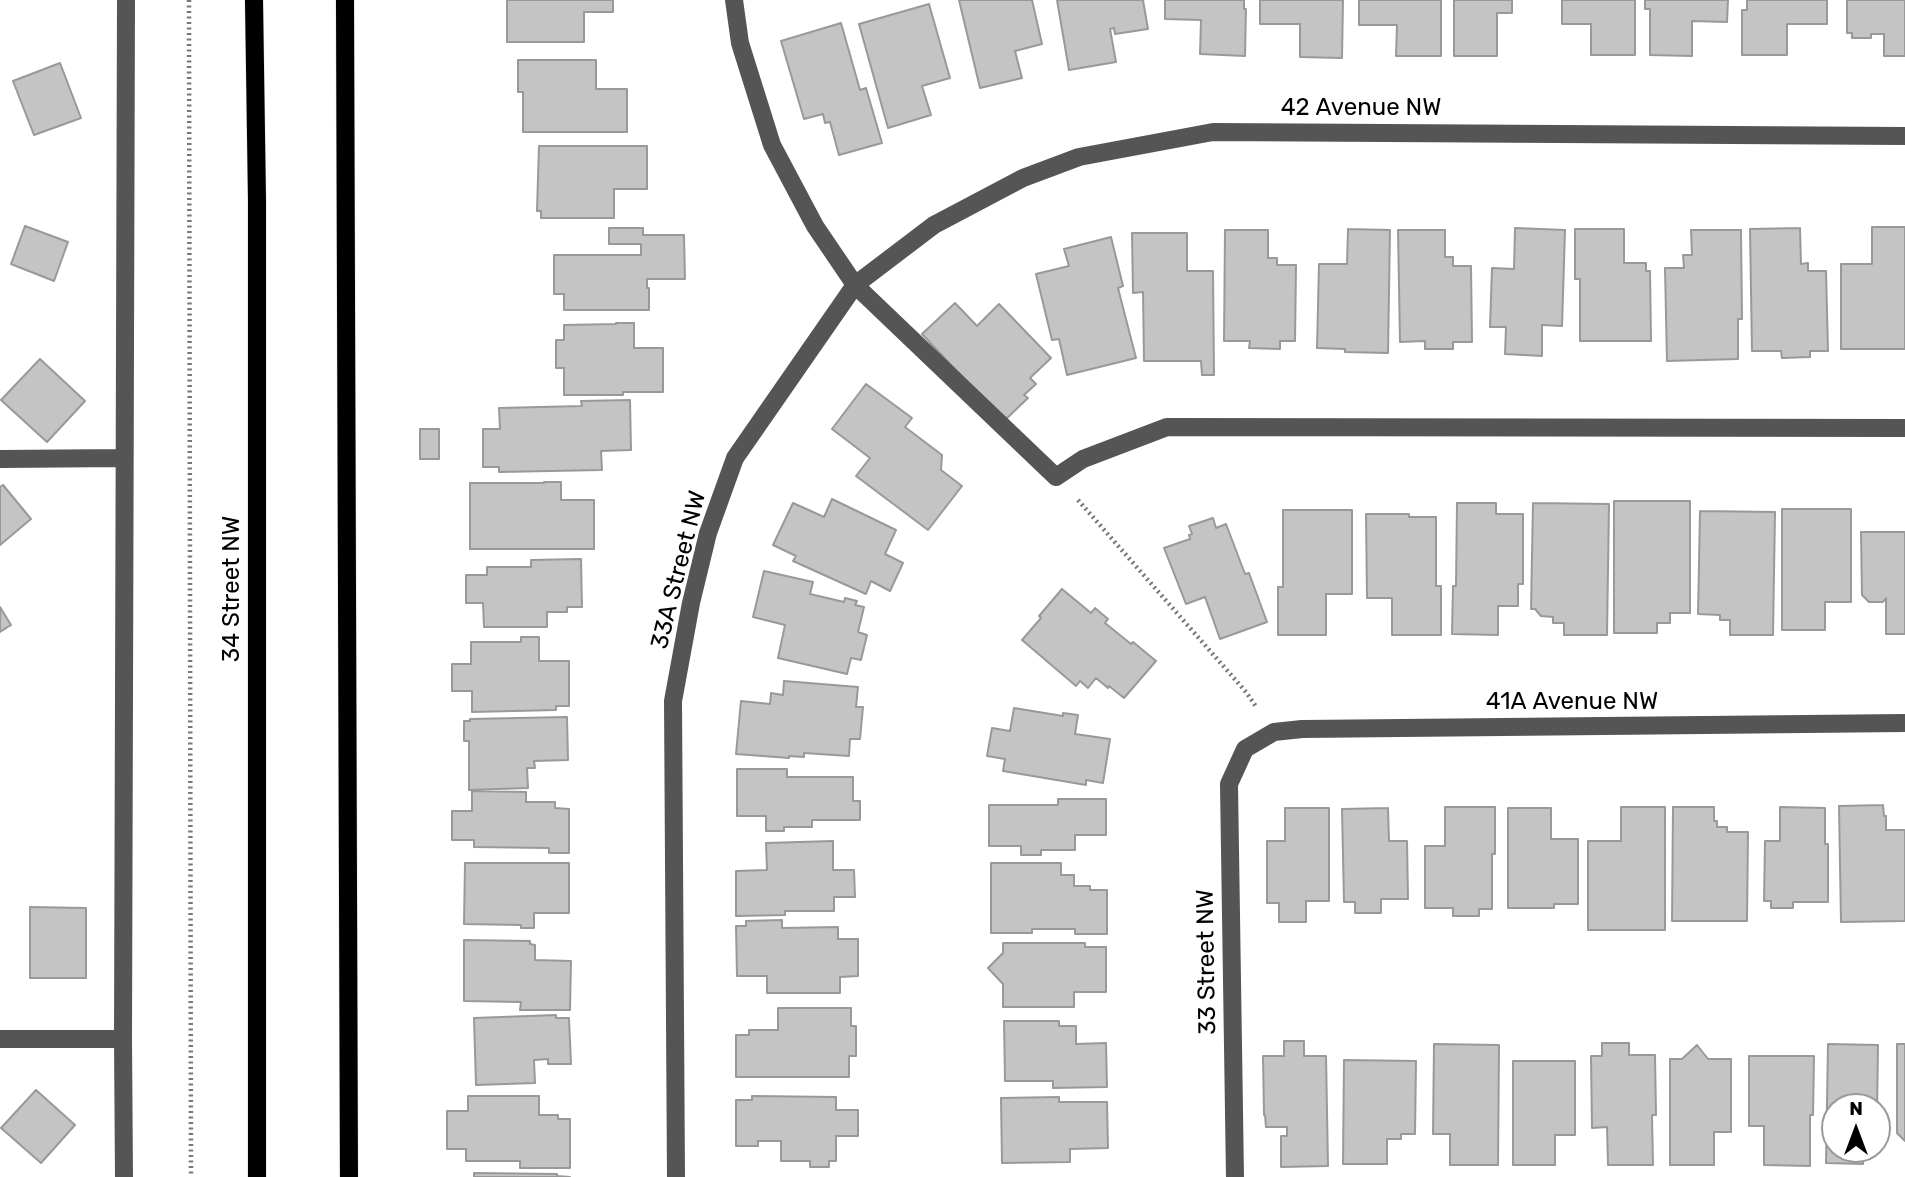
<!DOCTYPE html>
<style>
body{margin:0}
#map{position:relative;width:1905px;height:1177px;overflow:hidden;background:#fff;font-family:Rubik,sans-serif}
canvas{display:block}
.north{position:absolute;left:1821px;top:1093px;width:70px;height:70px;box-sizing:border-box;background:#fff;border:2px solid #999;border-radius:50%;rotate:0deg;font-size:19px;font-weight:700;line-height:28px;text-align:center;color:#000}
.north::after{content:'';display:block;margin:auto;width:24px;height:32px;background:#000;clip-path:polygon(50% 0,100% 100%,50% 72%,0 100%)}
</style>
<div id="map">
<canvas width="1905" height="1177"></canvas>
<div class="north">N</div>
</div>
<script>
const context = document.querySelector('canvas').getContext('2d');
context.lineJoin = 'round';
function fillPath(path, color) { context.fillStyle = color; context.fill(path, 'evenodd'); }
const poly = rows => new Path2D(rows.map(r => 'M' + r).join(''));
function strokePath(path, color, width, dash) { context.strokeStyle = color; context.lineWidth = width; context.lineCap = dash ? 'butt' : 'round'; context.setLineDash(dash || []); context.stroke(path); }
function write(font, color, halo, rows, align = 'center') {
  context.font = font + ' Rubik,sans-serif'; context.lineWidth = 6; context.setLineDash([]); context.textBaseline = 'middle'; context.strokeStyle = halo; context.fillStyle = color; for (const [text, x, y, turn = 0] of rows) {
    context.save(); context.translate(x, y); context.rotate((+turn || 0) * Math.PI / 180); context.textAlign = isNaN(turn) ? turn : align; if (halo) context.strokeText(text, 0, 0); context.fillText(text, 0, 0); context.restore();
  }
}
const building = poly([
 [507,0,613,0,613,12,584,12,584,42,507,42,507,0],
 [959,0,1032,0,1042,44,1015,51,1022,78,980,88,959,0],
 [1057,0,1143,0,1148,29,1115,34,1114,28,1110,29,1116,62,1069,70,1057,0],
 [1165,0,1244,0,1244,9,1246,9,1245,56,1200,54,1201,20,1165,19,1165,0],
 [1260,0,1343,0,1342,58,1300,57,1300,24,1260,24,1260,0],
 [1359,0,1441,0,1441,56,1396,56,1397,25,1359,25,1359,0],
 [1454,0,1512,0,1512,13,1497,13,1497,56,1454,56,1454,0],
 [1562,0,1635,0,1635,55,1591,55,1591,24,1562,24,1562,0],
 [1645,0,1728,0,1727,22,1692,21,1692,56,1650,55,1650,9,1645,9,1645,0],
 [1747,0,1827,0,1827,24,1787,24,1787,55,1742,55,1742,10,1747,10,1747,0],
 [1847,0,1905,0,1905,56,1884,56,1884,34,1871,34,1871,38,1852,38,1852,33,1847,33,1847,0],
 [929,4,950,78,922,86,931,115,888,128,859,24,929,4],
 [841,23,860,90,866,88,882,143,839,155,830,122,825,123,823,114,804,119,781,41,841,23],
 [518,60,596,60,596,89,627,89,627,132,523,132,523,92,518,92,518,60],
 [60,63,81,118,34,135,13,81,60,63],
 [539,146,647,146,647,189,614,189,614,218,541,218,541,211,537,211,539,146],
 [25,226,68,242,54,281,11,264,25,226],
 [1872,227,1905,227,1905,349,1841,349,1841,264,1872,264,1872,227],
 [609,228,643,228,643,235,684,235,685,279,647,279,647,288,649,288,649,310,564,310,564,294,554,294,554,255,641,255,641,244,609,244,609,228],
 [1515,228,1565,230,1562,326,1542,325,1542,356,1505,354,1506,327,1490,327,1492,268,1514,269,1515,228],
 [1800,228,1801,264,1808,263,1808,271,1826,271,1828,351,1810,351,1810,357,1782,358,1781,351,1752,351,1750,229,1800,228],
 [1348,229,1390,230,1388,353,1345,352,1345,349,1317,348,1319,264,1347,264,1348,229],
 [1575,229,1624,229,1624,263,1646,263,1646,271,1650,271,1651,341,1580,341,1580,279,1575,279,1575,229],
 [1225,230,1268,230,1268,258,1277,258,1277,265,1296,265,1295,341,1280,341,1280,349,1249,348,1250,341,1224,341,1225,230],
 [1398,230,1445,230,1445,257,1453,257,1453,266,1471,266,1472,342,1453,342,1453,349,1425,349,1425,341,1400,342,1398,230],
 [1691,230,1741,230,1742,319,1738,319,1738,359,1667,361,1665,268,1684,268,1683,255,1692,255,1691,230],
 [1132,233,1187,233,1187,271,1213,271,1214,375,1202,375,1201,361,1144,361,1143,292,1133,293,1132,233],
 [1111,237,1123,286,1118,288,1136,358,1067,375,1059,339,1052,340,1036,274,1069,266,1064,249,1111,237],
 [955,303,977,326,999,304,1051,358,1030,378,1036,384,1024,395,1028,398,1004,421,922,334,955,303],
 [616,323,634,323,634,348,663,348,663,392,623,392,623,395,564,395,564,368,556,368,556,340,564,340,564,325,616,324,616,323],
 [40,359,85,401,47,442,1,400,40,359],
 [866,384,912,418,905,427,942,455,941,470,962,486,928,530,856,476,870,458,832,429,866,384],
 [630,400,631,450,601,451,602,470,499,472,499,467,483,467,483,429,500,429,499,408,582,406,581,401,630,400],
 [420,429,439,429,439,459,420,459,420,429],
 [544,482,561,482,561,500,594,500,594,549,470,549,470,483,544,483,544,482],
 [3,485,31,519,0,545,0,487,3,485],
 [832,499,896,530,885,554,903,563,890,591,871,581,866,594,793,561,796,556,773,545,793,503,824,517,832,499],
 [1614,501,1690,501,1690,613,1670,613,1670,623,1657,623,1657,633,1614,633,1614,501],
 [1457,503,1496,503,1496,514,1523,514,1523,584,1518,584,1518,606,1498,606,1498,635,1452,634,1453,586,1456,586,1457,503],
 [1533,503,1609,504,1607,635,1564,635,1564,623,1553,623,1553,617,1541,616,1535,609,1531,609,1533,503],
 [1782,509,1851,509,1851,602,1825,602,1825,630,1782,630,1782,509],
 [1283,510,1352,510,1352,594,1326,594,1326,635,1278,635,1278,587,1283,587,1283,510],
 [1700,511,1775,512,1773,635,1730,635,1730,620,1720,620,1720,615,1698,614,1700,511],
 [1366,514,1409,514,1409,517,1436,517,1436,586,1441,586,1441,635,1392,635,1392,598,1367,598,1366,514],
 [1213,518,1216,528,1226,524,1245,574,1249,573,1267,622,1220,639,1205,597,1186,604,1164,548,1190,539,1189,535,1192,534,1189,526,1213,518],
 [1861,532,1905,532,1905,634,1886,634,1886,598,1883,602,1869,602,1862,595,1861,532],
 [581,559,582,607,567,607,567,612,547,612,547,627,484,627,483,603,466,603,466,575,487,575,487,567,531,567,531,560,581,559],
 [764,571,813,582,810,594,844,602,845,598,857,601,855,605,864,607,858,632,867,635,861,660,851,658,847,674,778,658,785,625,753,617,764,571],
 [1062,589,1091,613,1095,608,1108,619,1105,623,1131,644,1133,642,1156,661,1124,698,1109,686,1108,688,1096,678,1088,688,1080,681,1076,686,1022,640,1041,618,1039,616,1062,589],
 [0,607,11,625,0,632,0,607],
 [521,637,539,637,539,661,569,661,569,706,556,706,556,710,472,712,472,691,452,691,452,664,471,664,471,642,521,642,521,637],
 [784,681,858,687,856,707,863,707,860,739,850,739,849,756,804,753,804,757,789,756,789,758,736,754,741,701,770,704,771,693,783,695,784,681],
 [1014,708,1063,716,1063,713,1078,715,1075,734,1110,739,1103,783,1086,780,1086,785,1003,771,1005,759,987,756,992,728,1010,731,1014,708],
 [567,717,568,760,534,761,535,768,527,768,528,788,469,790,469,741,464,741,464,721,470,721,470,719,567,717],
 [737,769,787,769,787,777,853,777,853,801,860,801,860,820,812,820,812,827,784,827,784,831,766,831,766,816,737,816,737,769],
 [472,791,526,792,526,802,555,802,555,808,569,809,569,853,549,853,549,848,474,847,474,840,452,840,452,811,472,811,472,791],
 [1058,799,1106,799,1106,835,1075,835,1075,850,1041,850,1041,855,1021,855,1021,846,989,846,989,805,1058,805,1058,799],
 [1883,805,1884,816,1886,816,1886,830,1905,830,1905,921,1841,922,1839,806,1883,805],
 [1445,807,1495,807,1495,854,1492,854,1492,909,1479,909,1479,916,1453,916,1453,908,1425,908,1425,846,1445,846,1445,807],
 [1621,807,1665,807,1665,930,1588,930,1588,841,1621,841,1621,807],
 [1673,807,1714,807,1714,821,1717,821,1717,827,1727,827,1727,832,1748,832,1747,921,1672,921,1673,807],
 [1780,807,1825,808,1825,844,1828,844,1828,902,1793,902,1793,908,1771,908,1771,901,1764,901,1765,841,1780,841,1780,807],
 [1285,808,1329,808,1329,901,1306,901,1306,922,1279,922,1279,903,1267,903,1267,841,1285,841,1285,808],
 [1388,808,1389,841,1407,841,1408,899,1381,899,1381,913,1355,913,1355,902,1344,902,1342,809,1388,808],
 [1508,808,1551,808,1551,839,1578,839,1578,904,1554,904,1554,908,1508,908,1508,808],
 [833,841,833,870,854,870,855,897,834,897,834,911,785,911,785,915,736,916,736,871,767,870,766,843,833,841],
 [465,863,569,863,569,913,534,913,534,928,521,928,521,925,464,924,465,863],
 [991,863,1061,863,1061,875,1074,875,1074,886,1090,886,1090,890,1107,890,1107,934,1075,934,1075,929,1032,929,1032,933,991,933,991,863],
 [30,907,86,908,86,978,30,978,30,907],
 [782,920,782,928,838,927,838,939,858,939,858,976,840,977,840,993,767,993,767,976,737,976,736,926,746,926,746,921,782,920],
 [464,940,530,941,530,944,535,945,535,960,571,961,570,1010,520,1010,521,1002,464,1001,464,940],
 [1003,943,1085,943,1085,947,1106,947,1106,992,1074,992,1074,1007,1003,1007,1003,984,988,968,1003,953,1003,943],
 [778,1008,851,1008,851,1026,856,1026,856,1056,849,1056,849,1077,736,1077,736,1035,749,1035,749,1030,778,1030,778,1008],
 [556,1015,556,1018,569,1018,571,1064,548,1064,548,1059,534,1060,535,1083,476,1085,474,1018,556,1015],
 [1004,1021,1059,1021,1059,1026,1076,1026,1076,1044,1106,1043,1107,1087,1053,1088,1053,1081,1005,1081,1004,1021],
 [1284,1041,1304,1041,1304,1056,1326,1056,1328,1166,1281,1167,1281,1136,1287,1136,1287,1127,1266,1127,1265,1115,1264,1115,1263,1056,1284,1056,1284,1041],
 [1602,1043,1629,1043,1629,1055,1655,1055,1656,1115,1652,1115,1653,1165,1608,1165,1607,1127,1592,1128,1591,1056,1602,1056,1602,1043],
 [1434,1044,1499,1045,1498,1165,1450,1165,1450,1134,1433,1134,1434,1044],
 [1828,1044,1878,1045,1877,1114,1877,1107,1835,1107,1835,1149,1863,1149,1863,1164,1826,1163,1828,1044],
 [1897,1044,1905,1044,1905,1141,1897,1133,1897,1044],
 [1697,1045,1708,1059,1731,1059,1731,1132,1714,1132,1714,1165,1670,1165,1670,1059,1682,1059,1697,1045],
 [1749,1056,1814,1056,1813,1115,1810,1115,1810,1166,1764,1165,1764,1126,1749,1126,1749,1056],
 [1344,1060,1416,1061,1415,1134,1401,1134,1401,1139,1387,1139,1387,1164,1343,1164,1344,1060],
 [1513,1061,1575,1061,1575,1135,1555,1135,1555,1165,1513,1165,1513,1061],
 [36,1090,75,1125,41,1163,1,1128,36,1090],
 [468,1096,539,1096,539,1115,558,1115,558,1119,570,1119,570,1168,520,1168,520,1161,466,1161,466,1149,447,1149,447,1111,468,1111,468,1096],
 [752,1096,836,1097,836,1110,858,1110,858,1136,836,1136,836,1161,829,1161,829,1167,810,1167,810,1161,781,1161,781,1141,758,1141,758,1146,736,1146,736,1100,752,1100,752,1096],
 [1059,1097,1059,1102,1107,1102,1108,1148,1070,1149,1070,1162,1002,1163,1001,1098,1059,1097],
 [474,1173,557,1174,557,1176,570,1177,474,1177,474,1173]
]);
fillPath(building, '#c4c4c4');
strokePath(building, '#999', 2);
const major = poly([
 [254,0,257,201,257,1177],
 [345,0,349,1177]
]);
strokePath(major, '#dbdbdb', 19);
strokePath(poly([
 [189,0,191,1177],
 [1078,500,1246,692,1257,708]
]), '#777', 4.5, [2, 3.5]);
strokePath(poly([
 [1905,136,1213,132,1079,157,1023,178,934,225,855,285,1056,477,1083,459,1167,427,1905,428],
 [0,459,124,458],
 [0,1039,123,1039],
 [124,1177,123,1039,126,0],
 [676,1177,673,701,691,603,708,533,735,458,855,285,815,226,772,145,740,43,734,0],
 [1235,1177,1229,784,1245,749,1274,732,1302,729,1905,723]
]), '#555', 18);
strokePath(major, '#000', 18);
write('24px', '#000', '#fff', [
 ["42 Avenue NW",1361,108],
 ["33A Street NW",679,570,-76],
 ["34 Street NW",232,589,-90],
 ["41A Avenue NW",1572,702],
 ["33 Street NW",1207,962,-91]
]);
</script>
